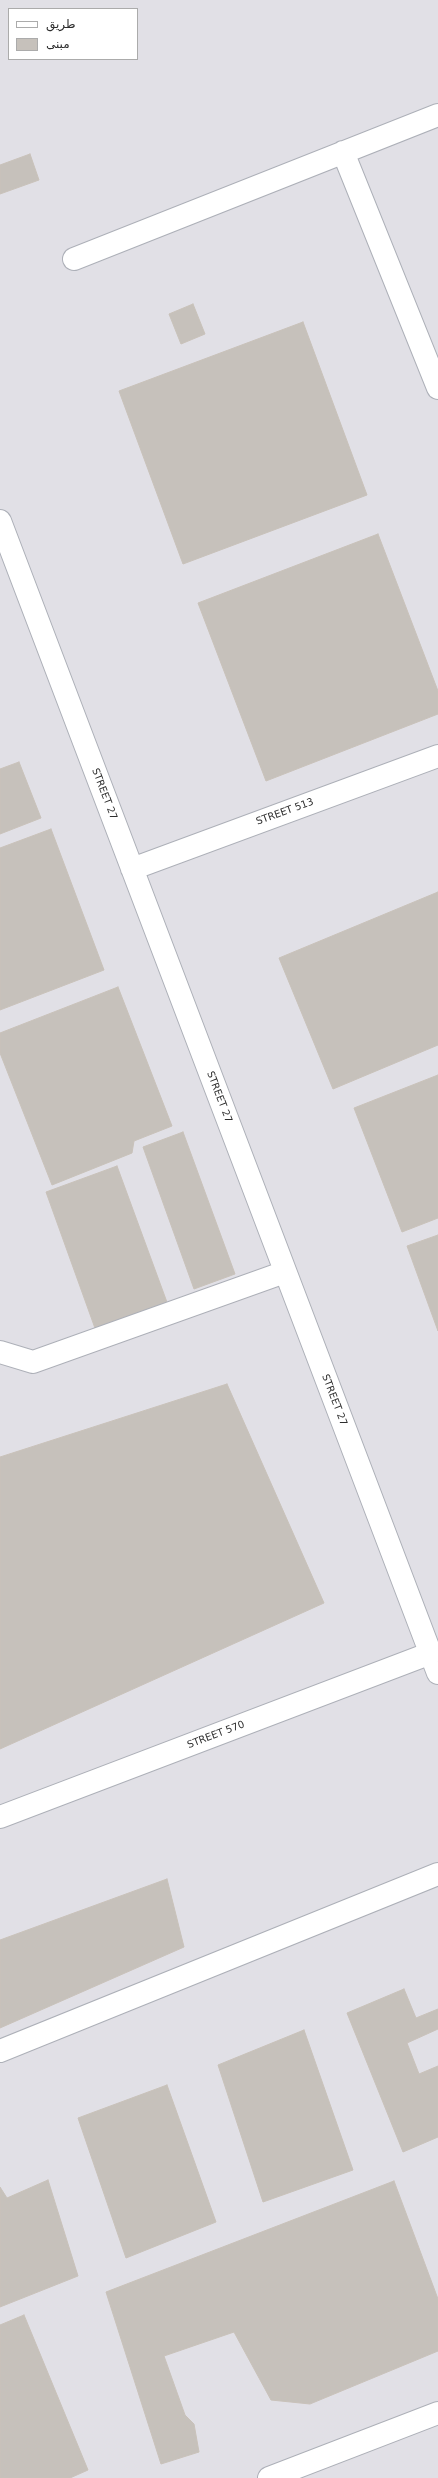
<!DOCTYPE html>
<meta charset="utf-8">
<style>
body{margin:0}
#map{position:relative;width:438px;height:2478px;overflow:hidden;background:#ede6e0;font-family:"DejaVu Sans",Vazirmatn,sans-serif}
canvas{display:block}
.legend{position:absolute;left:8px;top:8px;width:130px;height:52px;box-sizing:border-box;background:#fff;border:1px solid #ababab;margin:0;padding:5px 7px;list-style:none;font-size:12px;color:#2d2d2d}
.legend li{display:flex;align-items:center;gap:8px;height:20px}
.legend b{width:20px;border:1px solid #ababab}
</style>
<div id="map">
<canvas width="438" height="2478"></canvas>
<ul class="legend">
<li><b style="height:5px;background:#fff"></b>طريق</li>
<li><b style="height:11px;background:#c6c1bb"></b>مبنى</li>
</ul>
</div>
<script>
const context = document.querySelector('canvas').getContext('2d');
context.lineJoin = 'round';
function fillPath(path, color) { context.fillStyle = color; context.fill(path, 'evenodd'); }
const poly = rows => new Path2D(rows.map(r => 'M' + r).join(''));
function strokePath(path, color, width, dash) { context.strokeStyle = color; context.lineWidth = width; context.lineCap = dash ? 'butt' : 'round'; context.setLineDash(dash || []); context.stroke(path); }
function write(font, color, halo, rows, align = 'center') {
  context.font = font + ' "DejaVu Sans",sans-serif'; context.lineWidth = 4; context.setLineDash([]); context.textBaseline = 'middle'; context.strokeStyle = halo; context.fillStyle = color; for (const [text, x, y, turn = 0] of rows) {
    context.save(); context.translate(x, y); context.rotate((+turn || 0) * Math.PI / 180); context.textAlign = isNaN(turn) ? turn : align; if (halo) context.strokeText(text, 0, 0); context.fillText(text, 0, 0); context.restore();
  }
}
fillPath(poly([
 [0,0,438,0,438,2478,0,2478],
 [9,9,137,9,137,59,9,59]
]), '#e1e0e6');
const building = poly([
 [30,154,39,180,0,194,0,165,30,154],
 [193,304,205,334,181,344,169,314,193,304],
 [303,322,367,495,183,564,119,391,303,322],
 [378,534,438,691,438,714,266,781,198,603,378,534],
 [19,762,41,818,0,834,0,769,19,762],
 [51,829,104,970,0,1010,0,848,51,829],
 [438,892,438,1045,333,1089,279,958,438,892],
 [118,987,172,1126,134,1141,132,1153,52,1185,0,1053,0,1033,118,987],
 [438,1075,438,1218,402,1232,354,1108,438,1075],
 [183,1132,235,1274,194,1289,143,1147,183,1132],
 [117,1166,168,1305,96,1331,46,1192,117,1166],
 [438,1235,438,1331,407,1246,438,1235],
 [227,1384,324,1603,0,1749,0,1457,227,1384],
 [167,1879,184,1947,0,2028,0,1940,167,1879],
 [404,1989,416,2018,438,2009,438,2029,407,2043,419,2074,438,2066,438,2137,403,2152,347,2013,404,1989],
 [304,2030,353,2170,263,2202,218,2065,304,2030],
 [167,2085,216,2222,126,2258,78,2118,167,2085],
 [48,2180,78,2276,0,2307,0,2187,7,2198,48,2180],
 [394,2181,438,2299,438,2351,310,2404,271,2400,234,2332,164,2356,185,2415,194,2424,199,2452,161,2464,106,2292,394,2181],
 [24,2315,88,2470,70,2478,0,2478,0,2325,24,2315]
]);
fillPath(building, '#c6c1bb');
strokePath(building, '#c9c2ba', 1);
const minor = poly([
 [343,152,438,388],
 [74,259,438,115],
 [0,521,438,1673],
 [132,869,438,756],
 [0,1352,33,1362,285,1272],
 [0,1817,431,1653],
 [0,2051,438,1874],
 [269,2478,438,2413]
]);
strokePath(minor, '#adb0b8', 24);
strokePath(minor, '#fff', 22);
write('10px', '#2d2d2d', '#fff', [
 ["STREET 27",104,794,69],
 ["STREET 513",285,812,-20],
 ["STREET 27",219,1097,69],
 ["STREET 27",334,1400,69],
 ["STREET 570",216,1735,-21]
]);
</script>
